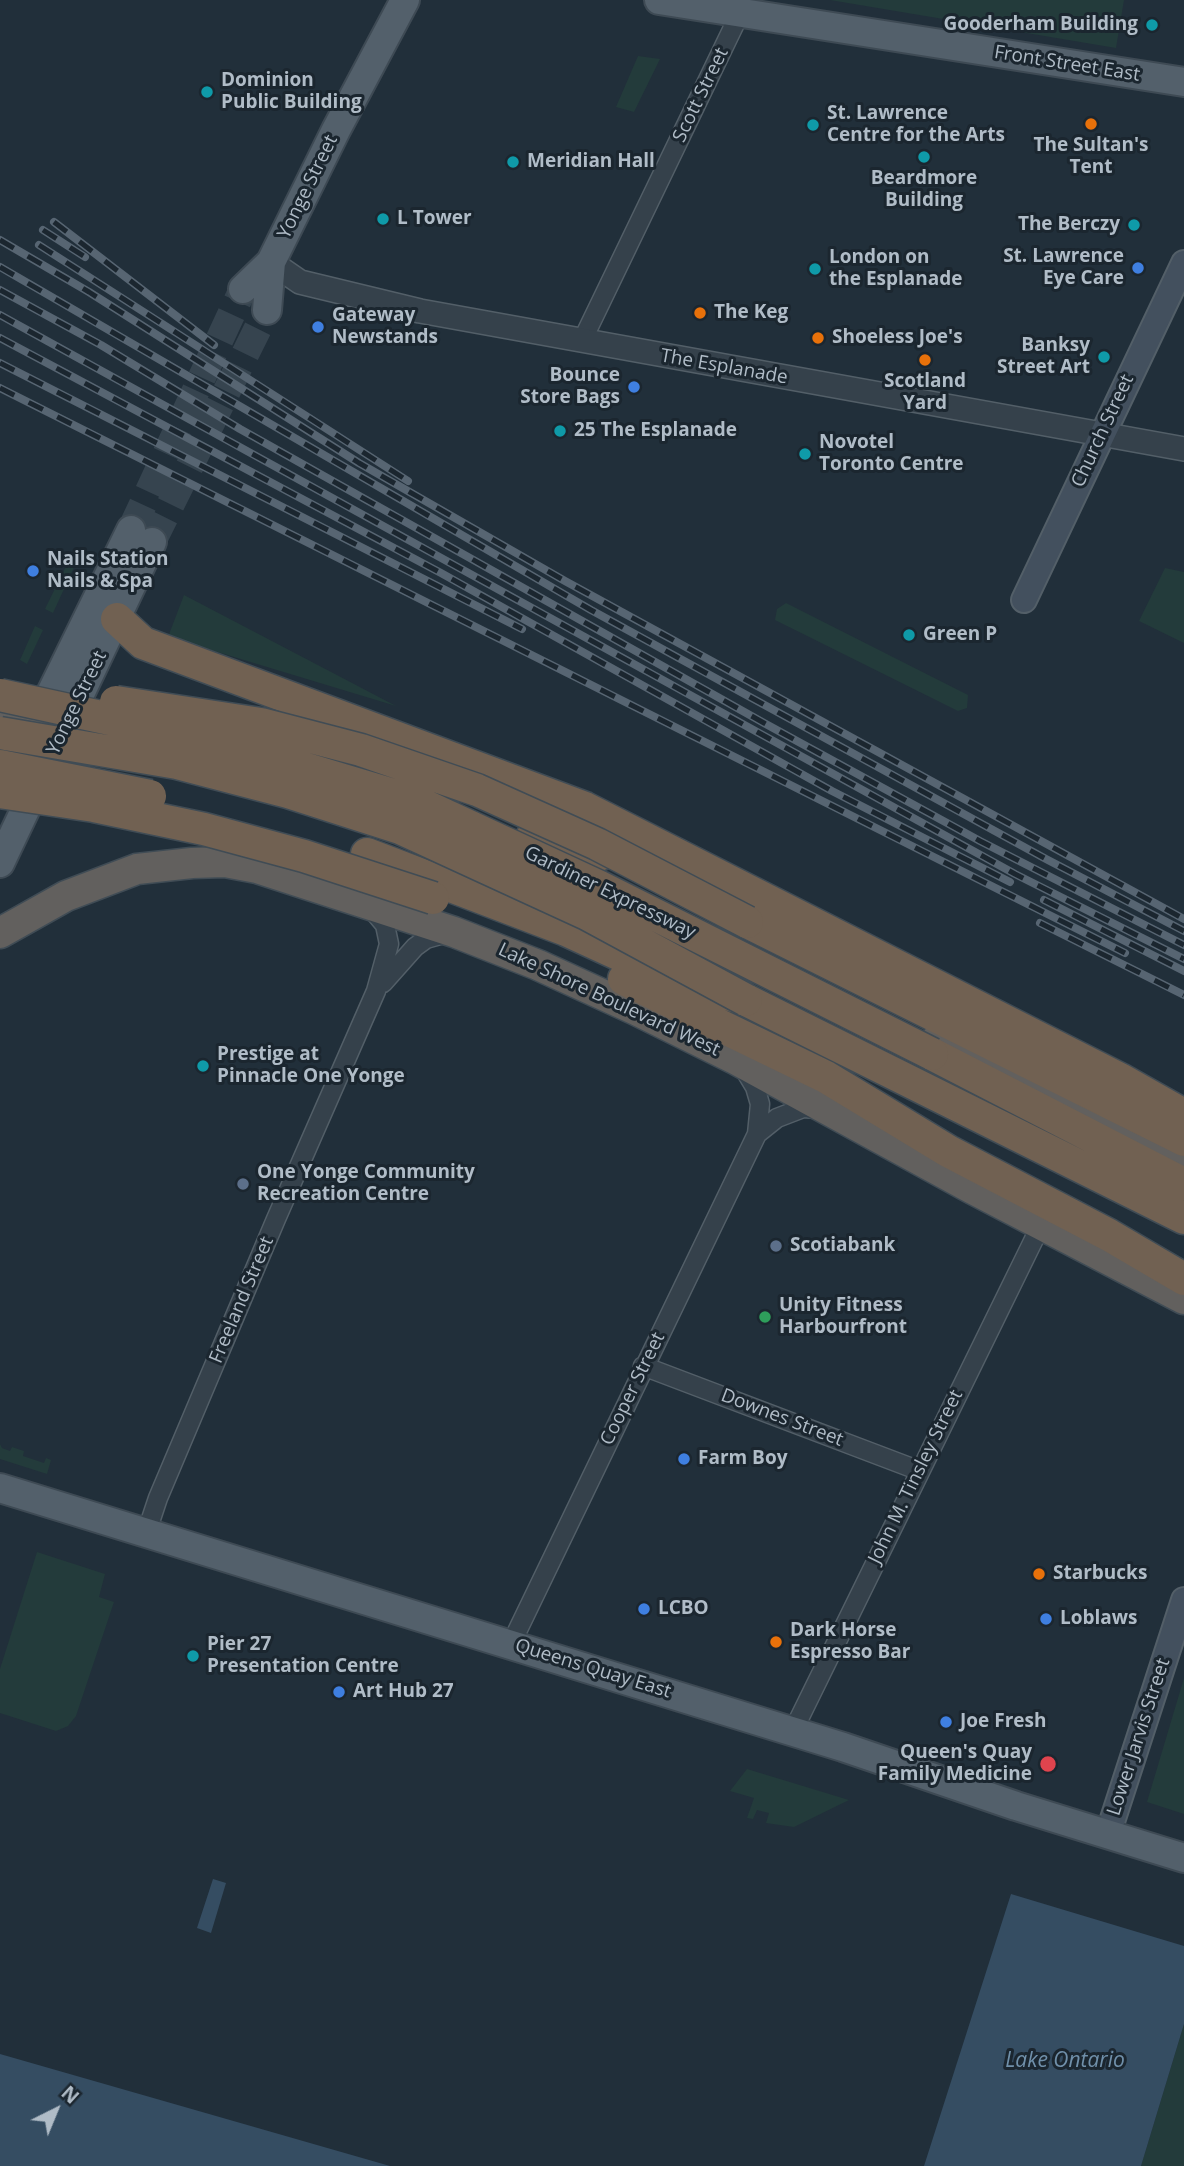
<!DOCTYPE html>
<style>
body{margin:0}
#map{position:relative;width:1184px;height:2166px;overflow:hidden;background:#212f3a;font-family:"Open Sans",sans-serif}
canvas{display:block}
.north{position:absolute;left:21px;top:2075px;width:70px;height:70px;-webkit-text-stroke:5px #1b262f;paint-order:stroke;rotate:43deg;font-size:19px;font-weight:700;line-height:28px;text-align:center;color:#b0bcc7}
.north::after{content:'';display:block;margin:auto;width:24px;height:32px;background:#b0bcc7;clip-path:polygon(50% 0,100% 100%,50% 72%,0 100%)}
</style>
<div id="map">
<canvas width="1184" height="2166"></canvas>
<div class="north">N</div>
</div>
<script>
const context = document.querySelector('canvas').getContext('2d');
context.lineJoin = 'round';
function fillPath(path, color) { context.fillStyle = color; context.fill(path, 'evenodd'); }
const poly = rows => new Path2D(rows.map(r => 'M' + r).join(''));
function strokePath(path, color, width, dash) { context.strokeStyle = color; context.lineWidth = width; context.lineCap = dash ? 'butt' : 'round'; context.setLineDash(dash || []); context.stroke(path); }
function write(font, color, halo, rows, align = 'center') {
  context.font = font + ' "Open Sans",sans-serif'; context.lineWidth = 6; context.setLineDash([]); context.textBaseline = 'middle'; context.strokeStyle = halo; context.fillStyle = color; for (const [text, x, y, turn = 0] of rows) {
    context.save(); context.translate(x, y); context.rotate((+turn || 0) * Math.PI / 180); context.textAlign = isNaN(turn) ? turn : align; if (halo) context.strokeText(text, 0, 0); context.fillText(text, 0, 0); context.restore();
  }
}
fillPath(poly([
 [830,0,1124,0,1116,48],
 [638,56,660,59,634,112,616,107],
 [68,562,75,565,53,613,45,609],
 [1165,568,1184,572,1184,643,1139,621],
 [184,595,396,706,168,637],
 [786,603,968,695,967,708,958,711,775,620,777,609],
 [35,626,43,630,27,664,20,660],
 [0,1444,2,1448,10,1451,12,1447,24,1451,23,1456,44,1463,46,1458,51,1460,47,1474,0,1459],
 [37,1552,105,1574,99,1597,114,1602,76,1716,68,1726,56,1731,0,1713,0,1669],
 [1184,1678,1184,1814,1147,1802],
 [747,1769,849,1800,794,1827,766,1823,769,1813,757,1810,753,1819,747,1818,754,1798,730,1791],
 [1184,2024,1184,2166,1141,2166]
]), '#233b3b');
fillPath(poly([
 [213,1879,226,1883,211,1933,197,1928],
 [1011,1894,1184,1946,1184,2024,1141,2166,924,2166],
 [0,2054,223,2118,390,2166,0,2166]
]), '#354d62');
strokePath(poly([
 [131,530,243,289],
 [152,542,267,310]
]), '#36444f', 28, [28, 14]);
const minor = poly([
 [582,341,743,7],
 [383,983,415,947,426,939,451,932],
 [757,1134,777,1118,803,1108,819,1109],
 [643,1366,920,1471],
 [146,1534,158,1498,276,1219,376,991,389,944,385,925,370,907],
 [511,1644,757,1134,760,1104,755,1087,743,1067],
 [793,1731,1041,1225]
]);
const tertiary = poly([
 [271,262,300,282,420,311,1184,449]
]);
const secondary = poly([
 [1024,600,1184,263],
 [1108,1834,1184,1600]
]);
const primary = poly([
 [659,0,1184,82],
 [243,289,271,262],
 [267,310,271,262,336,130,405,0],
 [4,789,131,530],
 [0,863,152,542],
 [0,1488,843,1747,1016,1806,1184,1858]
]);
const trunk = poly([
 [0,712,50,720],
 [0,933,66,896,137,869,192,863,225,862,257,868,454,932,538,965,634,1009,737,1060,971,1188,1184,1299],
 [937,1039,1184,1163]
]);
const motorway = poly([
 [117,619,143,643,585,808,1120,1079,1184,1115],
 [532,837,599,855],
 [367,854,566,930,653,970,746,1000,1184,1218],
 [747,922,1184,1140],
 [624,979,826,1077,948,1151,1109,1235,1184,1279],
 [932,1054,1184,1184]
]);
strokePath(minor, '#535f68', 21);
strokePath(tertiary, '#535f68', 26);
strokePath(secondary, '#535f68', 28);
strokePath(primary, '#3e4a54', 32);
strokePath(trunk, '#404c55', 33);
strokePath(motorway, '#404c55', 35);
strokePath(minor, '#35414b', 18);
strokePath(tertiary, '#35414b', 23);
strokePath(secondary, '#43505e', 24);
strokePath(primary, '#53606b', 28);
strokePath(trunk, '#62605e', 30);
strokePath(motorway, '#716152', 32);
const rail = poly([
 [54,222,214,345],
 [43,230,85,257],
 [0,240,89,292,359,463,565,581,1184,919],
 [39,245,408,481],
 [0,267,591,610,1046,859,1184,931],
 [0,290,101,345,240,429,764,723,980,841,1184,945],
 [0,315,1015,874,1184,959],
 [0,338,441,573,832,791,1010,882],
 [0,363,522,629],
 [0,388,1125,953],
 [1044,900,1184,971],
 [1040,923,1184,995]
]);
strokePath(rail, '#576572', 8);
strokePath(rail, '#1b262f', 5, [16]);
const motorwayBridge = poly([
 [0,695,220,743,417,802,600,887,932,1054],
 [116,702,261,724,361,750,477,790,597,844,747,922],
 [0,733,177,763,288,792,400,828,587,914,746,1000],
 [0,766,150,796],
 [0,792,94,806,204,829,304,856,433,898]
]);
strokePath(motorwayBridge, '#404c55', 35, []);
strokePath(motorwayBridge, '#716152', 32);
for (const [x, y, r, color] of [
 [1152,25,7,"#0f9aa8"],
 [207,92,7,"#0f9aa8"],
 [1091,124,7,"#e8710a"],
 [813,125,7,"#0f9aa8"],
 [924,157,7,"#0f9aa8"],
 [513,162,7,"#0f9aa8"],
 [383,219,7,"#0f9aa8"],
 [1134,225,7,"#0f9aa8"],
 [1138,268,7,"#3f7fe0"],
 [815,269,7,"#0f9aa8"],
 [700,313,7,"#e8710a"],
 [318,327,7,"#3f7fe0"],
 [818,338,7,"#e8710a"],
 [1104,357,7,"#0f9aa8"],
 [925,360,7,"#e8710a"],
 [634,387,7,"#3f7fe0"],
 [560,431,7,"#0f9aa8"],
 [805,454,7,"#0f9aa8"],
 [33,571,7,"#3f7fe0"],
 [909,635,7,"#0f9aa8"],
 [203,1066,7,"#0f9aa8"],
 [243,1184,7,"#5c6f8a"],
 [776,1246,7,"#5c6f8a"],
 [765,1317,7,"#2e9e5b"],
 [684,1459,7,"#3f7fe0"],
 [1039,1574,7,"#e8710a"],
 [644,1609,7,"#3f7fe0"],
 [1046,1619,7,"#3f7fe0"],
 [776,1642,7,"#e8710a"],
 [193,1656,7,"#0f9aa8"],
 [339,1692,7,"#3f7fe0"],
 [946,1722,7,"#3f7fe0"],
 [1048,1764,9,"#e0444e"]
]) { const dot = new Path2D(); dot.arc(x, y, r, 0, 2 * Math.PI); context.fillStyle = color; context.fill(dot); strokePath(dot, '#1b262f', 2.5); }
write('bold 19px', '#b0bcc7', '#1b262f', [
 ["Gooderham Building",1138,25,"right"],
 ["Dominion",221,81],
 ["Public Building",221,103],
 ["St. Lawrence",827,114],
 ["Centre for the Arts",827,136],
 ["The Sultan's",1091,146,"center"],
 ["Tent",1091,168,"center"],
 ["Meridian Hall",527,162],
 ["Beardmore",924,179,"center"],
 ["Building",924,201,"center"],
 ["L Tower",397,219],
 ["The Berczy",1120,225,"right"],
 ["St. Lawrence",1124,257,"right"],
 ["Eye Care",1124,279,"right"],
 ["London on",829,258],
 ["the Esplanade",829,280],
 ["The Keg",714,313],
 ["Gateway",332,316],
 ["Newstands",332,338],
 ["Shoeless Joe's",832,338],
 ["Banksy",1090,346,"right"],
 ["Street Art",1090,368,"right"],
 ["Bounce",620,376,"right"],
 ["Store Bags",620,398,"right"],
 ["Scotland",925,382,"center"],
 ["Yard",925,404,"center"],
 ["25 The Esplanade",574,431],
 ["Novotel",819,443],
 ["Toronto Centre",819,465],
 ["Nails Station",47,560],
 ["Nails & Spa",47,582],
 ["Green P",923,635],
 ["Prestige at",217,1055],
 ["Pinnacle One Yonge",217,1077],
 ["One Yonge Community",257,1173],
 ["Recreation Centre",257,1195],
 ["Scotiabank",790,1246],
 ["Unity Fitness",779,1306],
 ["Harbourfront",779,1328],
 ["Farm Boy",698,1459],
 ["Starbucks",1053,1574],
 ["LCBO",658,1609],
 ["Loblaws",1060,1619],
 ["Dark Horse",790,1631],
 ["Espresso Bar",790,1653],
 ["Pier 27",207,1645],
 ["Presentation Centre",207,1667],
 ["Art Hub 27",353,1692],
 ["Joe Fresh",960,1722],
 ["Queen's Quay",1032,1753,"right"],
 ["Family Medicine",1032,1775,"right"]
], 'left');
write('19px', '#b0bcc7', '#1b262f', [
 ["Front Street East",1067,64,9],
 ["Scott Street",701,95,-64],
 ["Yonge Street",308,187,-64],
 ["The Esplanade",724,367,10],
 ["Church Street",1103,431,-65],
 ["Yonge Street",77,703,-64],
 ["Gardiner Expressway",610,893,26],
 ["Lake Shore Boulevard West",609,1000,25],
 ["Freeland Street",242,1300,-67],
 ["Cooper Street",633,1389,-64],
 ["Downes Street",782,1418,21],
 ["John M. Tinsley Street",916,1477,-64],
 ["Queens Quay East",593,1669,17],
 ["Lower Jarvis Street",1139,1737,-72]
]);
write('italic 21px', '#7090aa', '#1b262f', [
 ["Lake Ontario",1065,2061]
]);
</script>
